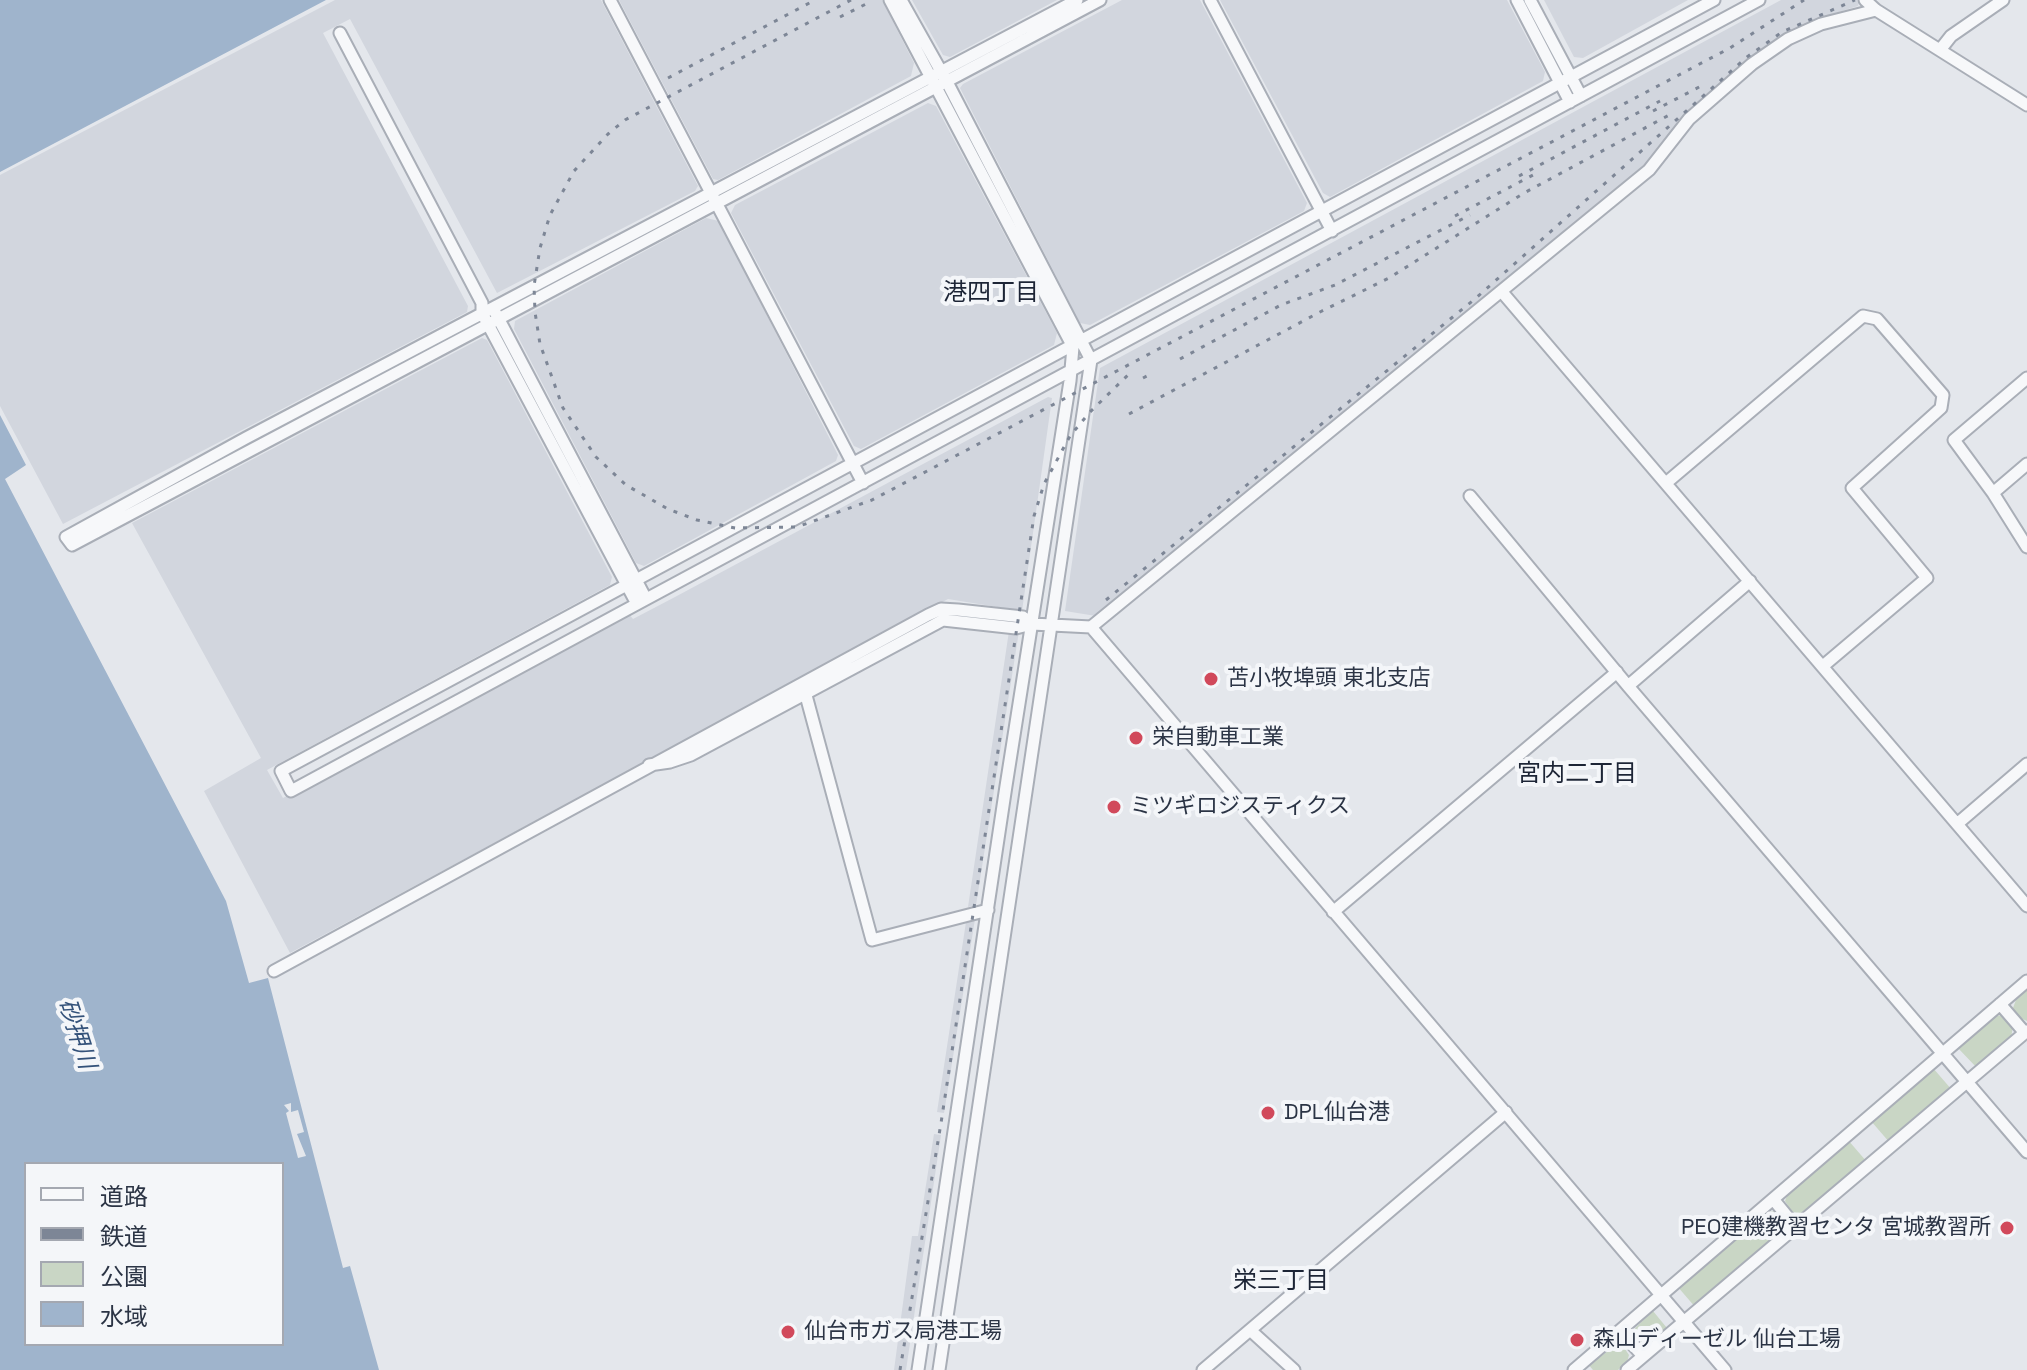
<!DOCTYPE html>
<meta charset="utf-8">
<style>
body{margin:0}
#map{position:relative;width:2027px;height:1370px;overflow:hidden;background:#e4e7ec;font-family:"Space Grotesk","Noto Sans JP",sans-serif}
canvas{display:block}
.legend{position:absolute;left:24px;top:1162px;width:260px;height:184px;box-sizing:border-box;background:#f4f6f9;border:2px solid #a4a8b1;margin:0;padding:10px 14px;list-style:none;font-size:24px;color:#2b3445}
.legend li{display:flex;align-items:center;gap:16px;height:40px}
.legend b{width:40px;border:2px solid #a4a8b1}
</style>
<div id="map">
<canvas width="2027" height="1370"></canvas>
<ul class="legend">
<li><b style="height:10px;background:#f7f8fa"></b>道路</li>
<li><b style="height:10px;background:#7d8696"></b>鉄道</li>
<li><b style="height:22px;background:#c9d6c5"></b>公園</li>
<li><b style="height:22px;background:#9fb4cc"></b>水域</li>
</ul>
</div>
<script>
const context = document.querySelector('canvas').getContext('2d');
context.lineJoin = 'round';
function fillPath(path, color) { context.fillStyle = color; context.fill(path, 'evenodd'); }
const poly = rows => new Path2D(rows.map(r => 'M' + r).join(''));
function strokePath(path, color, width, dash) { context.strokeStyle = color; context.lineWidth = width; context.lineCap = dash ? 'butt' : 'round'; context.setLineDash(dash || []); context.stroke(path); }
function write(font, color, halo, rows, align = 'center') {
  context.font = font + ' "Space Grotesk","Noto Sans JP",sans-serif'; context.lineWidth = 8; context.setLineDash([]); context.textBaseline = 'middle'; context.strokeStyle = halo; context.fillStyle = color; for (const [text, x, y, turn = 0] of rows) {
    context.save(); context.translate(x, y); context.rotate((+turn || 0) * Math.PI / 180); context.textAlign = isNaN(turn) ? turn : align; if (halo) context.strokeText(text, 0, 0); context.fillText(text, 0, 0); context.restore();
  }
}
fillPath(poly([
 [335,0,601,0,698,186,695,191,497,293,350,19,323,33,468,306,467,312,63,524,0,406,0,175],
 [619,0,882,0,914,63,911,76,718,180,713,179],
 [912,0,1057,0,950,57,943,55],
 [1122,0,1200,0,1307,203,1304,211,1090,325,1080,323,960,88,963,84],
 [1220,0,1507,0,1545,72,1543,81,1330,197,1323,193],
 [1544,0,1688,0,1583,58,1574,57],
 [1781,0,1857,0,1859,3,1858,6,1826,16,1793,31,1765,48,1648,166,1096,616,1065,611,1100,368],
 [928,103,936,106,1057,333,1054,345,861,449,854,446,731,213,735,205],
 [706,218,719,221,838,455,836,461,644,566,636,563,514,329,515,321],
 [482,338,487,340,612,577,610,585,267,770,283,798,629,614,633,619,675,597,1048,397,1052,398,1022,611,948,599,290,953,204,791,261,758,132,523],
 [1009,631,1019,631,976,905,968,907],
 [975,919,944,1113,937,1112,966,922],
 [934,1134,941,1135,906,1370,894,1370,912,1236,918,1236]
]), '#d2d6de');
fillPath(poly([
 [2027,988,2027,1021,2016,1016,2013,1008,2017,997],
 [2002,1015,2013,1025,2011,1039,1977,1068,1957,1047,1992,1017],
 [1933,1068,1952,1090,1890,1143,1871,1121],
 [1848,1140,1867,1162,1805,1214,1792,1212,1785,1201,1789,1191],
 [1774,1211,1785,1220,1785,1230,1696,1308,1677,1286,1764,1212],
 [1653,1311,1667,1328,1652,1341,1642,1342,1635,1335,1635,1328],
 [1616,1345,1623,1346,1629,1355,1627,1362,1618,1370,1593,1370,1587,1363,1600,1357]
]), '#c9d6c5');
fillPath(poly([
 [0,0,326,0,0,172],
 [0,415,26,465,5,479,226,901,249,983,268,978,343,1268,350,1266,379,1370,0,1370],
 [26,1164,282,1164,282,1344,26,1344]
]), '#9fb4cc');
fillPath(poly([
 [291,1103,291,1112,298,1110,304,1132,297,1134,306,1156,298,1158,286,1113,289,1111,284,1105]
]), '#e4e7ec');
const minor = poly([
 [610,0,863,483],
 [890,0,1073,347,1070,381,1006,786,918,1370],
 [901,0,947,82,1091,360,939,1370],
 [1077,0,246,438,66,537,72,545,1100,0],
 [1210,0,1332,231],
 [1517,0,1570,102],
 [1530,0,1581,96],
 [1865,0,1876,10,2027,105],
 [340,33,482,303,482,313,637,604,1759,0],
 [1940,50,1951,36,2003,0],
 [1502,292,2027,906],
 [495,312,646,599],
 [2027,378,1954,440,1993,493,2027,464],
 [1666,483,1863,316,1877,319,1943,395,1941,408,1852,488,1927,578,1823,666],
 [1993,493,2027,547],
 [1470,496,1628,686,2027,1152],
 [637,604,291,791,281,771,1714,0],
 [1091,627,1649,170,1689,119,1752,64,1788,39,1821,24,1876,10],
 [1628,686,1750,581],
 [804,688,872,940,988,910],
 [649,765,670,762,691,755,943,620,1016,628,1032,624,1091,627,1725,1370],
 [1957,824,2027,764],
 [1333,912,1617,672],
 [274,971,928,615,941,609,958,610,1023,617,1032,624],
 [2000,1004,2025,1033],
 [1773,1199,1796,1227],
 [1250,1330,1506,1112],
 [1620,1331,1643,1356],
 [1203,1370,1250,1330,1294,1370],
 [1574,1370,2027,981],
 [1627,1370,2027,1031]
]);
strokePath(minor, '#a9aeb7', 15);
strokePath(minor, '#f7f8fa', 11);
strokePath(poly([
 [851,0,625,120,608,134,574,171,550,215,540,248,534,286,535,312,540,344,563,408,596,457,626,485,668,509,697,520,735,528,797,527,872,500,1730,48,1804,0],
 [840,17,872,1],
 [668,78,815,0],
 [1653,111,1703,85],
 [1519,176,1660,101],
 [1455,216,1533,175],
 [1180,359,1281,305,1335,285,1470,215],
 [1143,378,1153,373],
 [1129,414,1320,312,1389,278,1524,193,1671,114],
 [1106,600,1476,298,1747,57,1782,32,1855,0],
 [900,1370,941,1123,1034,516,1044,484,1070,436,1090,412,1131,372]
]), '#7d8696', 3, [4, 8]);
for (const [x, y, r, color] of [
 [1211,679,8,"#d1495b"],
 [1136,738,8,"#d1495b"],
 [1114,807,8,"#d1495b"],
 [1268,1113,8,"#d1495b"],
 [2007,1228,8,"#d1495b"],
 [788,1332,8,"#d1495b"],
 [1577,1340,8,"#d1495b"]
]) { const dot = new Path2D(); dot.arc(x, y, r, 0, 2 * Math.PI); context.fillStyle = color; context.fill(dot); strokePath(dot, '#f4f6f9', 3); }
write('22px', '#2b3445', '#f4f6f9', [
 ["苫小牧埠頭 東北支店",1227,679],
 ["栄自動車工業",1152,738],
 ["ミツギロジスティクス",1130,807],
 ["DPL仙台港",1284,1113],
 ["PEO建機教習センタ 宮城教習所",1991,1228,"right"],
 ["仙台市ガス局港工場",804,1332],
 ["森山ディーゼル 仙台工場",1593,1340]
], 'left');
write('24px', '#1d2536', '#f4f6f9', [
 ["港四丁目",991,293],
 ["宮内二丁目",1577,774],
 ["栄三丁目",1281,1281]
]);
write('italic 24px', '#34527a', '#f4f6f9', [
 ["砂押川",76,1034,72]
]);
</script>
